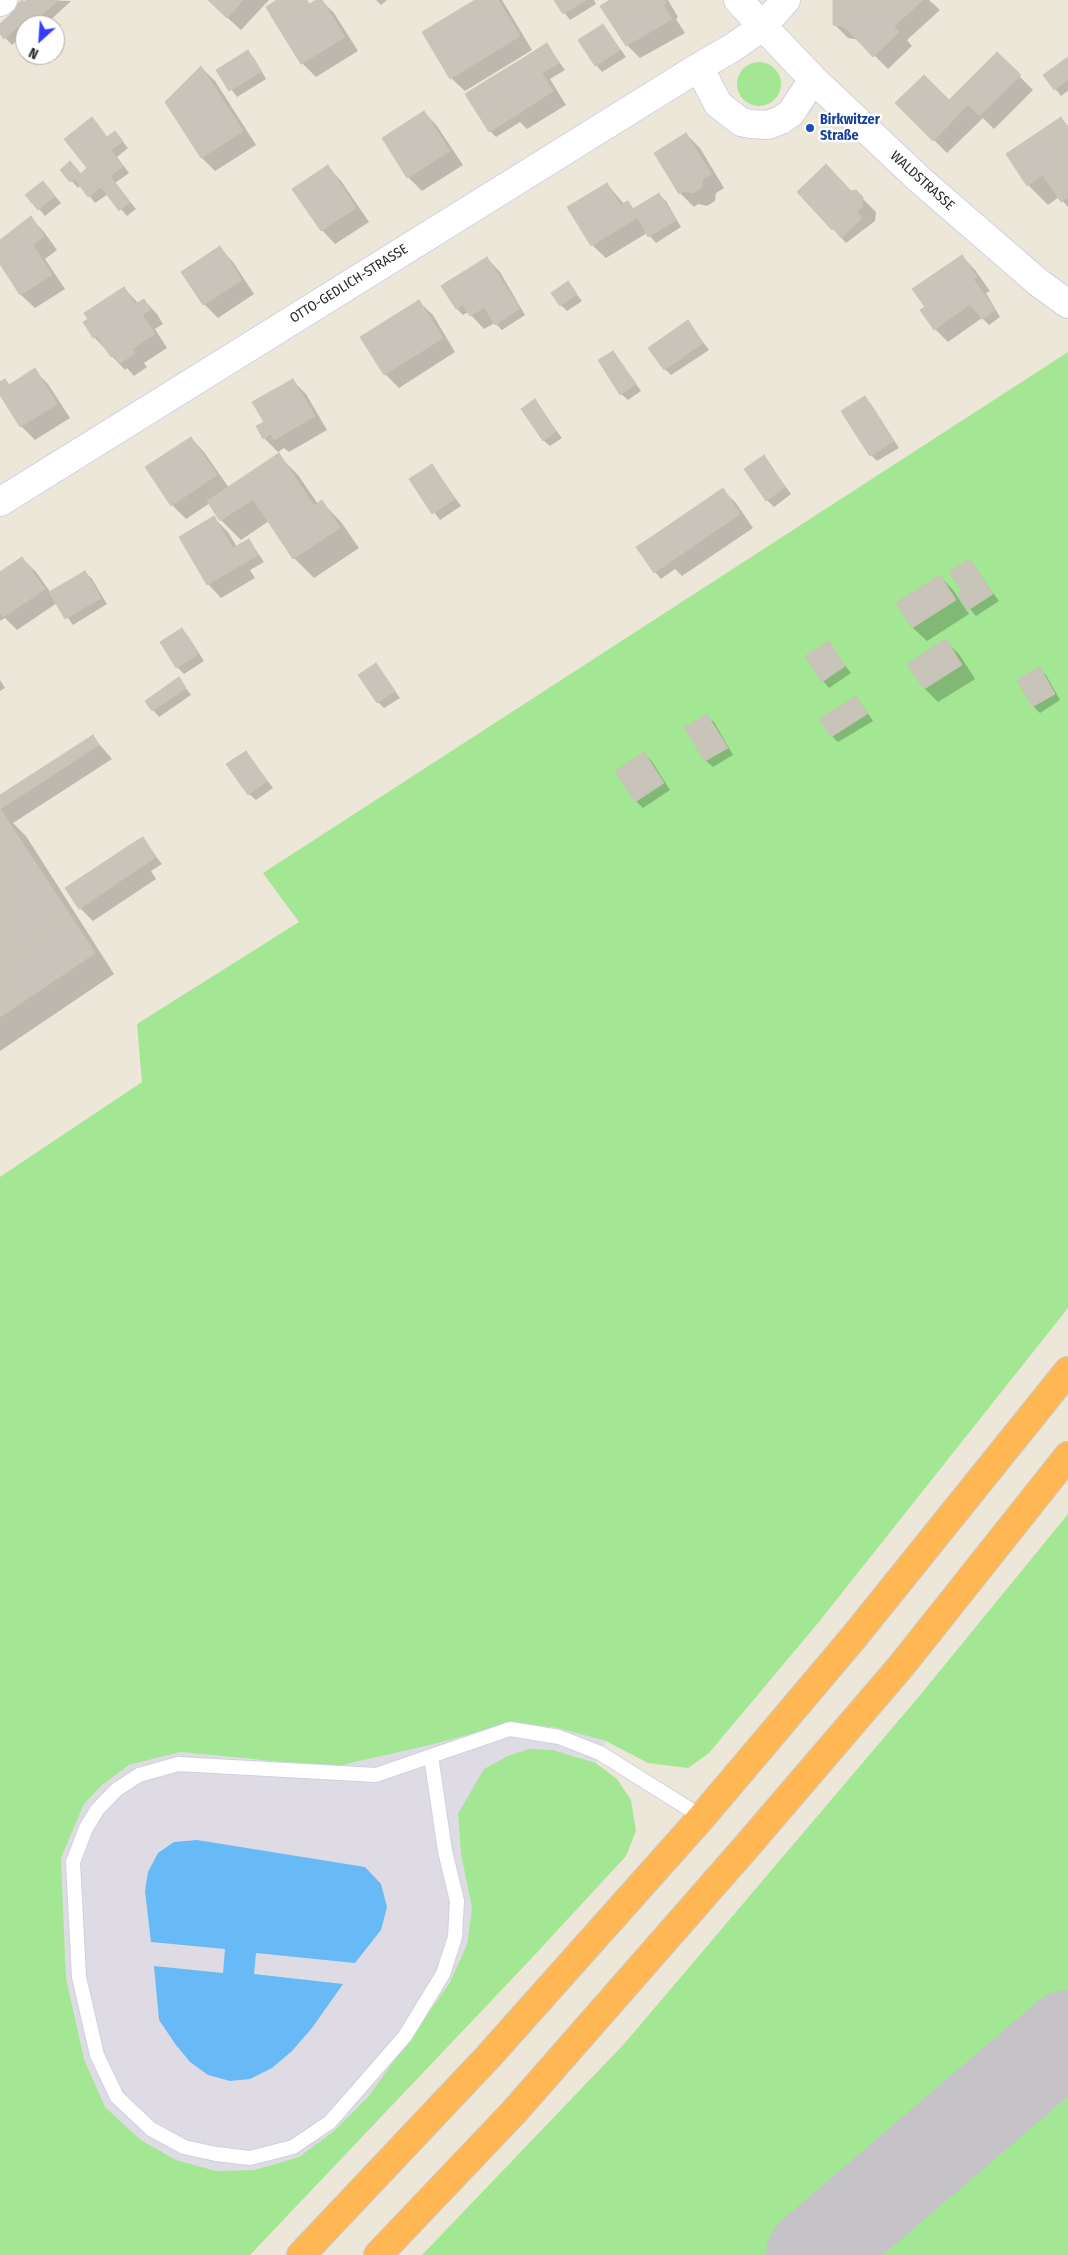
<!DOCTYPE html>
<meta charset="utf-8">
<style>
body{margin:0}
#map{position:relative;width:1068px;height:2255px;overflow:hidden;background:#ede7da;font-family:"Fira Sans Condensed",sans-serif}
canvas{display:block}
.north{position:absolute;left:15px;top:15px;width:50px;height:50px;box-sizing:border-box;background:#fff;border:1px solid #a9a9a9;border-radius:50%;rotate:206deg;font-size:14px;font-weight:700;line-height:20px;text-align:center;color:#292929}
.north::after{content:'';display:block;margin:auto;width:18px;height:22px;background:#353cff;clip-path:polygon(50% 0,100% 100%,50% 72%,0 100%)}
</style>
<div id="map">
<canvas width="1068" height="2255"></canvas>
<div class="north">N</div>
</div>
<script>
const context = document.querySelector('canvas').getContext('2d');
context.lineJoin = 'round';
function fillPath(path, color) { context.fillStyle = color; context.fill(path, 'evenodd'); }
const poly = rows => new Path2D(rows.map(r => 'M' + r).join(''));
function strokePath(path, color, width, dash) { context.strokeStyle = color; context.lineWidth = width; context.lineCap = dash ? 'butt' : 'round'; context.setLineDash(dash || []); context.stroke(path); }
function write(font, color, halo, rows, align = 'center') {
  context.font = font + ' "Fira Sans Condensed",sans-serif'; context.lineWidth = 4.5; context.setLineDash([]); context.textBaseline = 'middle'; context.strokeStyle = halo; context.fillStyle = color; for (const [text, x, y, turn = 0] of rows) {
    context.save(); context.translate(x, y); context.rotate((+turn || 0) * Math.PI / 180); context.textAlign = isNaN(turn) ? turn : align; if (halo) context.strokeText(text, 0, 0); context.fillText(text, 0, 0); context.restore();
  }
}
fillPath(poly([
 [515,1722,557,1728,606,1741,596,1763,553,1750,458,1814,461,1854,472,1908,467,1945,449,1984,409,2042,368,2097,334,2131,299,2157,254,2170,216,2171,176,2160,141,2140,105,2107,84,2059,66,1978,61,1858,84,1804,102,1785,129,1765,180,1752,253,1760,434,1744]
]), '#dfdbe4');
fillPath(poly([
 '737 84a22 22 0 1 1 44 0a22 22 0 1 1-44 0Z',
 [1068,352,1068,1308,818,1623,709,1753,688,1768,648,1763,606,1741,557,1728,515,1722,434,1744,333,1767,180,1752,129,1765,102,1785,84,1804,61,1858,66,1978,84,2059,105,2107,141,2140,176,2160,216,2171,254,2170,299,2157,334,2131,368,2097,449,1984,467,1945,472,1908,461,1854,458,1814,484,1769,508,1756,529,1749,553,1750,596,1763,617,1779,631,1800,636,1831,626,1856,529,1961,250,2255,0,2255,0,1177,142,1082,137,1024,299,922,263,873],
 [1068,1514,1068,2255,422,2255,624,2044,921,1694]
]), '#a3e693');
fillPath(poly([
 [197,1840,365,1867,381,1884,387,1907,381,1930,355,1963,256,1953,254,1974,343,1984,312,2028,292,2051,272,2068,250,2079,230,2081,208,2075,190,2062,176,2045,159,2020,154,1966,223,1973,225,1949,151,1942,145,1891,148,1872,158,1853,174,1842]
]), '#67baf5');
fillPath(poly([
 [27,0,71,1,45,25,25,25,25,33,12,45,0,32,0,25],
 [208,0,269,0,241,30],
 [279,0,307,0,310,5,321,0,334,13,358,51,316,77,302,63,267,7],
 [376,0,387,0,381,5],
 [477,0,502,0,532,50,465,91,451,78],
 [555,0,594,0,596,4,570,20],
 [613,0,668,0,678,17,676,19,685,33,640,58,627,45],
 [834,0,929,0,940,10,907,40,912,46,888,69,859,40,848,38,834,24],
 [603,25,626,57,602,72,596,65],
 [547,45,565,70,550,79,566,105,527,129,520,122,496,137,490,131,467,95],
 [248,52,254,58,266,79,237,97,218,71],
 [997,54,1033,90,994,129,983,118,947,153,897,103,949,101],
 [1068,58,1068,91,1061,96,1045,76],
 [201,67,215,81,256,145,215,171,201,157],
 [424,112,437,126,463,165,422,191,408,177,383,138],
 [1061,119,1068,126,1068,207,1059,197,1048,205,1028,185],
 [115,132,128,148,117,157,129,173,115,183,136,209,127,216,108,194,95,203,81,185,78,188,62,170,70,163,82,175,89,168,66,139,108,138],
 [686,134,700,148,724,188,716,193,715,201,707,206,698,204,694,207,680,193],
 [328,167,341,181,369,222,335,244,322,230],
 [607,184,624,204,627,202,635,210,659,195,666,201,681,227,656,243,647,233,606,258,592,245],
 [49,189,61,203,45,216,39,209],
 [799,192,856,192,876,212,875,221,846,243],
 [31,218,44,232,57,250,45,259,65,289,35,308,21,295,0,262,0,242],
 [220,248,233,262,254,294,218,318,204,304],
 [962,256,975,270,990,291,986,293,1000,317,989,325,982,318,948,342,935,329,927,307],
 [487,258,500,272,525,315,502,330,495,323,484,329,468,312,463,315,457,309,443,286],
 [568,283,582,301,567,311,561,305],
 [124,288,139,304,144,300,157,314,163,324,155,329,167,348,144,363,147,367,134,376,127,368,125,370,94,337],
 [419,302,433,315,455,352,399,388,385,374],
 [688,322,709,350,671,375,665,369],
 [613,352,641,391,628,400,621,394],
 [34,370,48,384,70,418,35,440,21,426,0,393,0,384,5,381,10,386],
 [293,381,306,394,327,430,289,452,284,448,278,452,264,438],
 [865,398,871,404,899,448,877,461,871,455],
 [534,401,562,438,550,446,543,440],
 [191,438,204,452,229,488,278,455,298,475,318,504,322,502,341,522,359,548,314,578,294,558,269,521,241,540,221,520,210,503,186,519,172,505,147,467],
 [764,457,791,494,774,507,767,500],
 [432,466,461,506,440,520,410,480],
 [723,490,736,503,753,528,682,576,675,569,661,579,655,572],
 [214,518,228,532,237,547,249,540,264,562,250,570,255,578,221,598,208,584],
 [22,558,36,572,51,593,85,572,92,579,107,604,73,625,57,603,17,630,5,618,0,621,0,573],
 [969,560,999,601,976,616,959,595,964,592],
 [940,576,953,590,969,614,927,641,913,628,897,603],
 [182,630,188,636,204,661,184,674,177,667],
 [945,641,959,654,975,679,938,702,925,689,909,664],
 [828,643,851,673,829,688,823,681],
 [376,665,400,698,384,708,378,702],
 [1039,669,1046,675,1060,700,1040,713,1033,706],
 [179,679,191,695,159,717,153,710],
 [0,680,5,688,0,691],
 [856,697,873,721,838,742,832,736],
 [707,716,714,722,733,755,713,767,706,761,686,729],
 [93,737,112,759,13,823,26,836,114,974,0,1051,0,796],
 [246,752,273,788,256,800,249,794],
 [644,754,651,760,670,790,643,808,636,801,617,771],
 [142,839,162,864,151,871,156,879,93,921,80,908]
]), '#0003');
strokePath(poly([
 [812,2255,1068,2036]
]), '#c5c2c8', 92);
const building = poly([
 [22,0,38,18,31,25,25,25,25,30,8,11,22,0],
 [26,0,59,0,38,18,24,2,26,0],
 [208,0,243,0,227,18,208,0],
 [277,0,306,0,309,5,276,24,266,7,277,0],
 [316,0,322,0,345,37,301,64,276,24,316,0],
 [475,0,498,0,520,36,450,79,422,32,475,0],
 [554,0,586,0,563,14,554,0],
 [610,0,664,0,666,3,663,5,672,19,626,46,600,6,610,0],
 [833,0,923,0,894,26,899,32,873,57,845,27,833,25,833,0],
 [11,14,20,25,4,39,0,34,0,24,11,14],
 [603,24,620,50,595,66,578,40,603,24],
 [547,43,559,63,542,73,530,54,547,43],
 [248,50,261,72,229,91,216,70,248,50],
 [997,52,1021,75,979,116,968,105,961,112,949,100,997,52],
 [530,54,553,91,513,117,489,79,530,54],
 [1068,57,1068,79,1054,90,1043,75,1068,57],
 [201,66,243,131,201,158,165,102,201,66],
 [924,75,961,112,933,141,895,103,924,75],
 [489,79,513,117,489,132,465,94,489,79],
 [424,111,450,151,407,178,382,138,424,111],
 [92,117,107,137,79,158,64,139,92,117],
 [1061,117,1068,128,1068,197,1061,202,1043,175,1027,186,1006,154,1061,117],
 [115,131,123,141,87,168,79,158,115,131],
 [686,133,711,174,703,179,702,187,693,193,684,191,679,194,654,153,686,133],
 [111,150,123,166,110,176,98,160,111,150],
 [98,160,130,202,119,211,87,168,98,160],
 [70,161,81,174,70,182,60,170,70,161],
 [826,164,851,191,856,190,863,197,862,207,857,212,851,213,832,230,797,192,826,164],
 [328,165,356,208,321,231,292,189,328,165],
 [87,168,101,187,88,197,75,179,87,168],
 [43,181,55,196,38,210,25,195,43,181],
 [607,183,620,205,628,201,638,217,591,246,567,207,607,183],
 [659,193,676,220,648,237,633,209,659,193],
 [857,212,862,218,841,238,834,229,851,213,857,212],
 [31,216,44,236,33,245,52,275,20,295,0,264,0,240,31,216],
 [220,246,242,280,203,305,181,272,220,246],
 [962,255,977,277,973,279,984,294,934,330,920,310,925,307,912,289,962,255],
 [487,257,509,292,470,316,447,282,487,257],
 [568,281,577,294,560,306,551,293,568,281],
 [447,282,462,305,456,309,441,286,447,282],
 [124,287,135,304,144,299,150,310,142,315,155,334,132,349,135,353,120,363,114,355,111,357,97,336,93,338,83,322,88,319,84,313,124,287],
 [509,292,520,308,495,325,484,307,509,292],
 [984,294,995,310,982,319,970,304,984,294],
 [419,300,443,338,384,375,360,337,419,300],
 [688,320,703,343,664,370,648,348,688,320],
 [613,351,636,384,620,395,598,360,613,351],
 [35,368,57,404,20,427,0,395,0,382,5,379,9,385,35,368],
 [293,379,315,416,274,440,271,434,263,439,256,426,264,422,252,402,293,379],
 [865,396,882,423,858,438,841,411,865,396],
 [535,399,556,431,543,441,521,409,535,399],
 [882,423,894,441,870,456,858,438,882,423],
 [191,437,217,475,171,506,145,467,191,437],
 [279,453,314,506,322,500,340,528,293,559,253,499,220,521,207,501,279,453],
 [764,455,785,487,766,501,744,469,764,455],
 [432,464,455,499,432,514,409,479,432,464],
 [723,488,740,514,667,564,650,538,723,488],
 [214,516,242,564,207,585,179,537,214,516],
 [650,538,667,564,654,573,636,547,650,538],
 [249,539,258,555,242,564,233,548,249,539],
 [22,557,45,589,3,617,0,613,0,572,22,557],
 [970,559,993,594,968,610,957,595,962,591,949,572,970,559],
 [85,571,101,598,65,619,49,592,85,571],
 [940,575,956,600,912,628,896,603,940,575],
 [182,628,198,654,176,668,160,642,182,628],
 [946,639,962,665,924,689,907,664,946,639],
 [829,641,845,666,822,682,805,656,829,641],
 [376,663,395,691,377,703,358,675,376,663],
 [1040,667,1055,694,1032,707,1017,680,1040,667],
 [179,677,186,688,152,711,145,701,179,677],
 [856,696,867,714,831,737,819,719,856,696],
 [707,714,728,748,705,761,684,728,707,714],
 [93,735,99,745,0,809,0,795,93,735],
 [246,751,267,781,248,795,226,764,246,751],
 [644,752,664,783,635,802,615,771,644,752],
 [0,809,70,915,0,960,0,809],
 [143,837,156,857,144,865,130,845,143,837],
 [130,845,144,865,79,909,65,888,130,845],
 [70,915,95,953,0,1017,0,960,70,915]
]);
fillPath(building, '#c8c4ba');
strokePath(building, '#c8c4b4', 1);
const lane = poly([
 [431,1756,445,1851,457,1901,455,1937,443,1974,405,2036,330,2122,293,2147,250,2158,216,2154,184,2147,151,2129,117,2097,97,2055,79,1977,73,1862,86,1828,97,1810,116,1790,139,1775,178,1764,376,1775,431,1756,510,1729,559,1737,600,1753,702,1817]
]);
const street = poly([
 [738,0,813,79,920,180,1039,283,1068,304],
 [0,2,3,0],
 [699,67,718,104,741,122,751,124,768,125,781,120,791,113,813,79],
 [0,502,699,67,732,48,762,27,786,0]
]);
const highway = poly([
 [301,2255,488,2057,702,1817,854,1637,1068,1371],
 [378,2255,514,2112,747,1846,902,1665,1068,1456]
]);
strokePath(lane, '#cfd0e3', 16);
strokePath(street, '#cfd0e3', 30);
strokePath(highway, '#ccc', 30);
strokePath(lane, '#fff', 14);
strokePath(street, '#fff', 28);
strokePath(highway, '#ffb753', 28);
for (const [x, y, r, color] of [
 [810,128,5,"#1a4fb4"]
]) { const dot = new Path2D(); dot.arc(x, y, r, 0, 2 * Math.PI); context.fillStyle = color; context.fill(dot); strokePath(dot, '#fff', 2); }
write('bold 14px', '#164399', '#fff', [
 ["Birkwitzer",820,120],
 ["Straße",820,136]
], 'left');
write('14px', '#292929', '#fff', [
 ["WALDSTRASSE",922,181,42],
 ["OTTO-GEDLICH-STRASSE",349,284,-32]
]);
</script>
